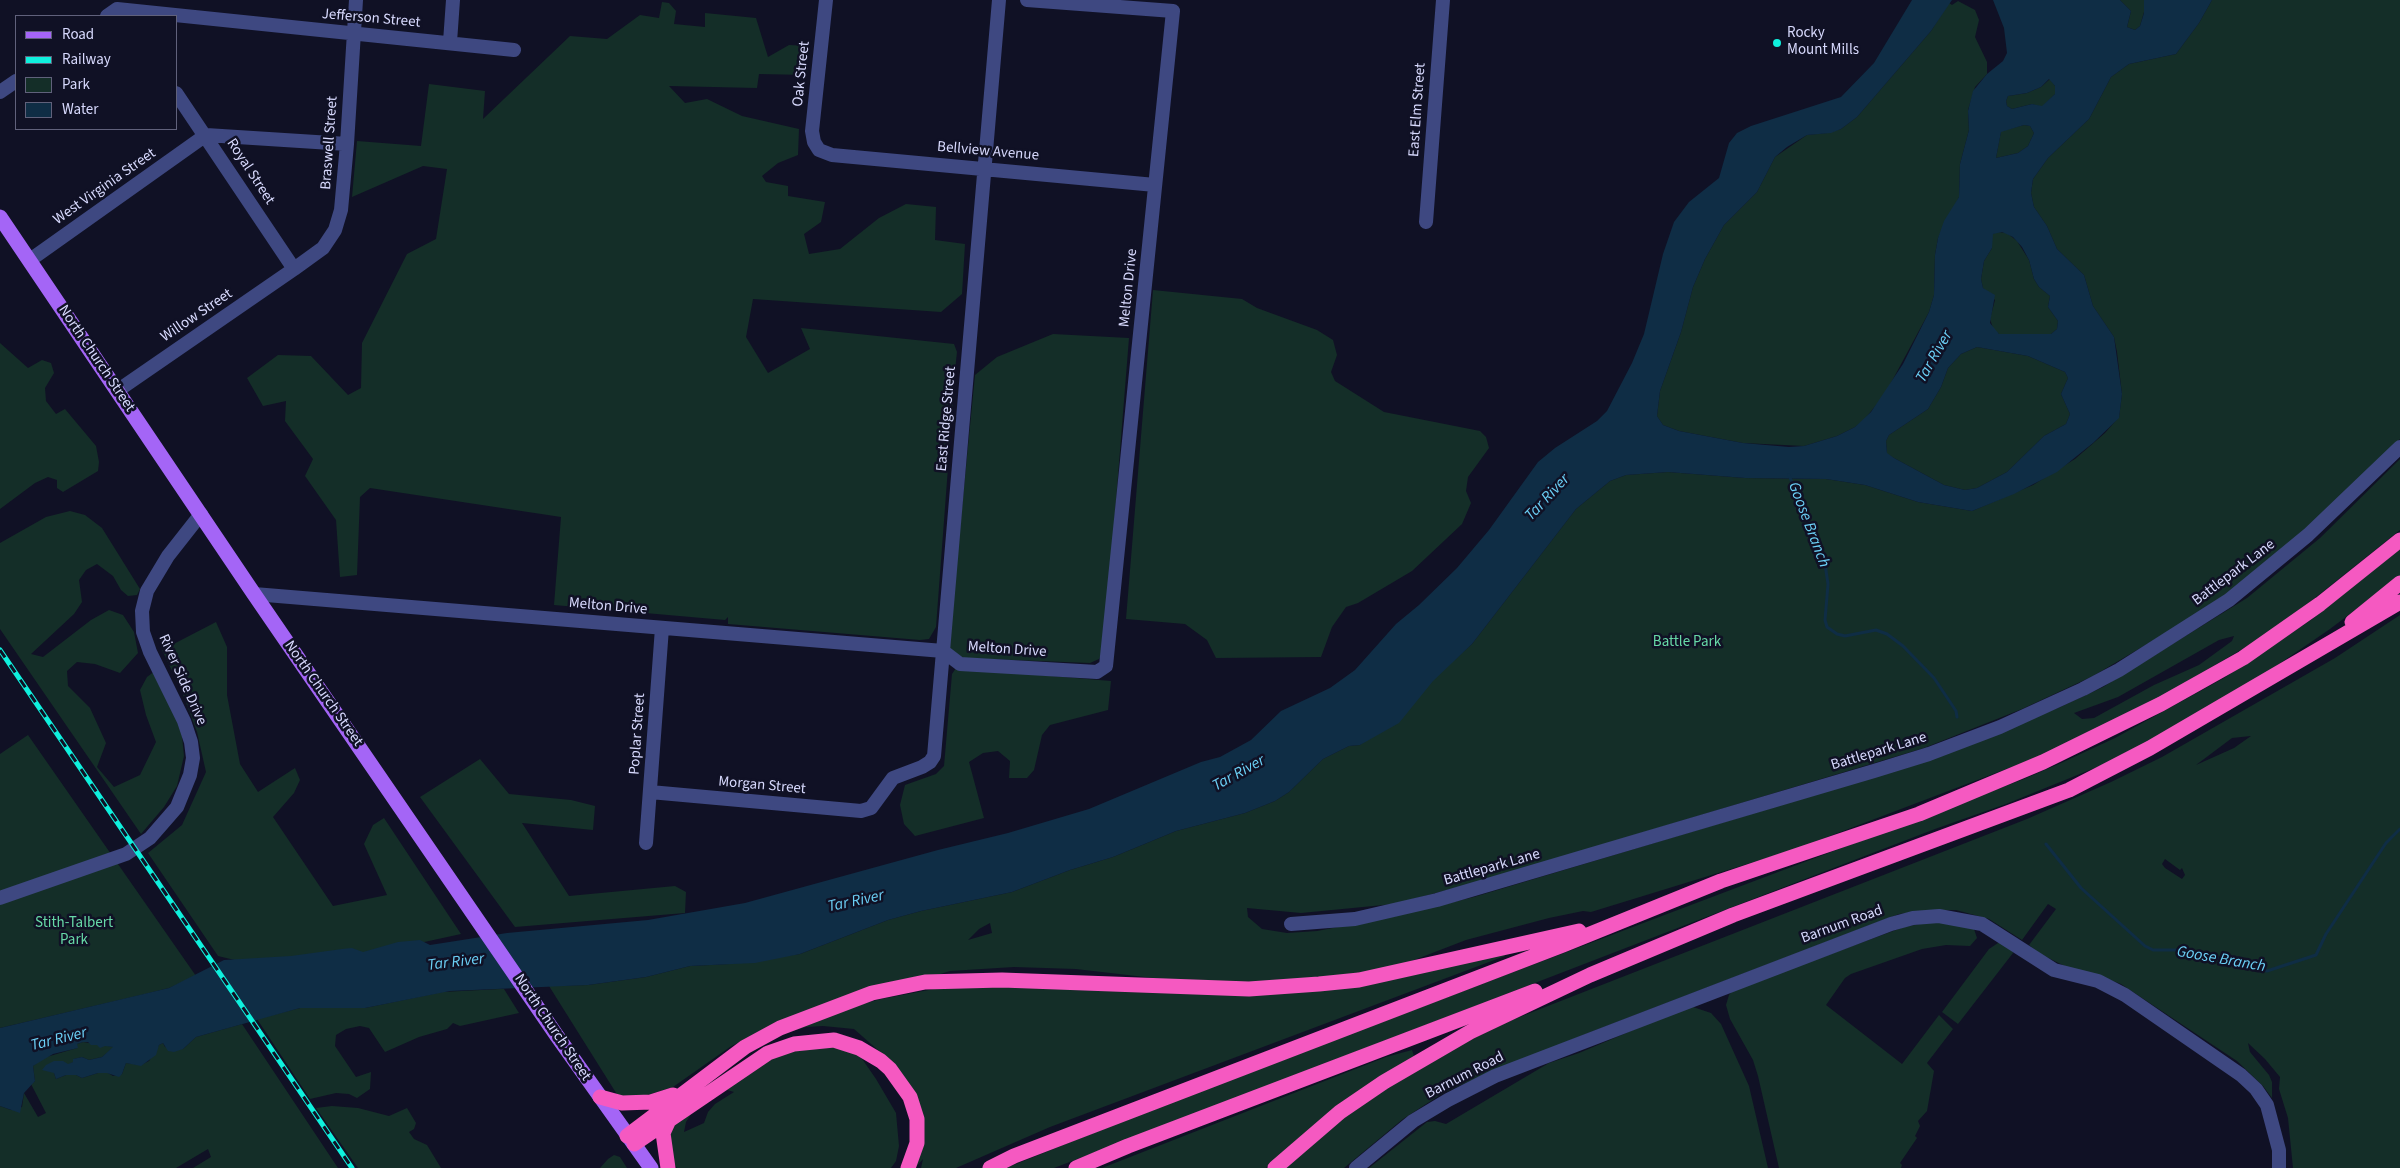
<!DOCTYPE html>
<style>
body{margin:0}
#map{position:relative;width:2400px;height:1168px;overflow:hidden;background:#101125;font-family:"Source Sans 3",sans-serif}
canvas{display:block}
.legend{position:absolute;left:15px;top:15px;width:162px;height:115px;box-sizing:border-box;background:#101125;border:1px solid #60617b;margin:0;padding:6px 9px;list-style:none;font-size:15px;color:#d7d9fd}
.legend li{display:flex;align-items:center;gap:10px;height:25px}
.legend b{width:25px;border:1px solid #60617b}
</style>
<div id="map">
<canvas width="2400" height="1168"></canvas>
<ul class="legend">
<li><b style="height:6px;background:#a465f6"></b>Road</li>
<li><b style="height:6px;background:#0ff0dd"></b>Railway</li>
<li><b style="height:14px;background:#142e28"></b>Park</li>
<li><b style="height:14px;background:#0f2d45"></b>Water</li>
</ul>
</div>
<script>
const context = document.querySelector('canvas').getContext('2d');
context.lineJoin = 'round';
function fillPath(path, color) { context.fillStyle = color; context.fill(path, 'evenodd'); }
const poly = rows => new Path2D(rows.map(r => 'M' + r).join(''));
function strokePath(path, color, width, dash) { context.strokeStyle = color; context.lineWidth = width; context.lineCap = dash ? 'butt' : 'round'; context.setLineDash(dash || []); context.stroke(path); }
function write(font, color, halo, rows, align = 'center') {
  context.font = font + ' "Source Sans 3",sans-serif'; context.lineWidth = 5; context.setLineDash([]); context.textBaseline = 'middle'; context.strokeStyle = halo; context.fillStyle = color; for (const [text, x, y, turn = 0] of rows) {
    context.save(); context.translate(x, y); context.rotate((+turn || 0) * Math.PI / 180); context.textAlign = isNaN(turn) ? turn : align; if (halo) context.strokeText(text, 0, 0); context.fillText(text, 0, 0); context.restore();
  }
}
fillPath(poly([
 [2120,0,2144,0,2144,12,2140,26,2135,30,2127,27,2131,11],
 [2212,0,2400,0,2400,439,2337,501,2272,559,2208,608,2093,676,2022,709,1924,748,1485,880,1394,904,1301,913,1247,908,1248,917,1262,929,1287,933,1317,931,1396,916,1474,897,1831,790,2058,708,2103,687,2247,598,2320,538,2400,459,2400,530,2291,617,2256,641,2145,706,2051,752,1793,850,1591,912,1583,911,1549,918,1466,940,1409,962,1377,971,1264,983,1162,979,1076,969,1014,967,950,971,760,1031,730,1047,673,1087,644,1096,618,1096,549,986,588,985,646,977,690,966,729,964,800,954,888,920,921,911,1012,892,1070,870,1113,857,1176,831,1245,813,1275,801,1289,792,1323,759,1349,746,1360,745,1472,644,1576,509,1610,481,1626,475,1668,472,1745,478,1826,479,1865,485,1918,502,1972,511,2033,485,2075,459,2105,433,2119,417,2122,394,2117,352,2114,337,2093,306,2084,275,2057,249,2047,226,2034,207,2031,193,2033,179,2048,158,2089,119,2111,77,2129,64,2176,54,2199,23],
 [2234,636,2232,641,2199,665,2154,685,2094,718,2082,719,2074,713,2118,697,2219,640],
 [990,923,992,933,968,940,979,929],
 [1958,1,1975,10,1979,20,1975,37,1987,62,1987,74,1975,87,1968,110,1969,130,1960,164,1959,197,1938,238,1935,255,1934,295,1929,312,1885,394,1864,420,1855,427,1837,436,1804,446,1743,443,1679,431,1663,425,1657,416,1660,391,1681,332,1693,287,1705,259,1724,225,1757,192,1775,157,1807,135,1827,133,1841,129,1857,117,1931,31,1949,3,1952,5],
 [662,2,669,3,676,11,674,24,705,27,705,13,756,18,768,57,789,45,809,46,807,75,759,74,757,88,669,86,685,103,707,99,742,116,799,129,798,155,778,163,762,176,766,182,788,186,788,196,825,202,821,222,804,234,809,254,840,249,879,218,906,204,936,207,935,240,965,244,962,294,941,312,753,299,746,337,768,373,810,349,801,328,954,344,957,352,956,361,936,627,929,639,920,640,728,624,728,617,725,620,554,605,561,517,370,488,360,497,357,575,340,577,336,520,305,476,313,459,285,421,286,401,263,406,247,378,278,355,311,356,348,395,361,388,362,343,407,254,436,239,447,169,423,166,352,197,357,141,421,146,429,84,485,91,483,119,570,36,607,39,640,15,659,18],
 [2050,79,2055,86,2055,94,2042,107,2032,104,2012,109,2007,106,2006,101,2008,96,2027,93,2041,87],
 [2024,125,2030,126,2034,133,2028,146,2018,153,1996,158,2001,131],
 [1998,232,2007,233,2017,241,2029,260,2034,279,2039,287,2050,296,2048,307,2058,321,2057,329,2051,334,1999,334,1994,331,1990,319,1995,300,1983,288,1981,279,1984,261,1992,248,1992,234],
 [1153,290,1242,299,1257,308,1317,330,1333,340,1337,355,1331,372,1335,381,1384,412,1480,431,1486,437,1489,448,1468,477,1466,491,1471,503,1462,524,1412,571,1358,603,1346,607,1332,627,1321,657,1216,658,1207,640,1185,624,1126,619],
 [1053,334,1129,338,1104,651,1099,659,1090,663,962,658,948,651,975,375,997,357],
 [0,343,28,368,42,360,51,363,54,373,45,388,46,401,56,414,65,409,96,446,99,462,98,471,63,492,57,488,57,480,48,477,35,483,0,509],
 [1977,347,2028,356,2065,372,2068,378,2061,394,2070,414,2066,424,2044,436,2007,472,1977,488,1965,490,1944,485,1894,458,1887,454,1886,441,1889,435,1928,409,1941,387,1948,368,1961,354],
 [70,511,85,515,102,528,140,589,137,595,128,596,121,590,113,576,97,564,86,570,79,580,82,602,74,614,31,654,43,657,91,620,109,610,123,615,134,632,138,653,120,673,95,664,77,662,67,671,68,686,90,708,106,743,97,767,114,787,140,775,156,742,146,715,140,690,147,677,155,671,181,726,184,756,177,786,164,807,141,834,0,629,0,543,46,517],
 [2400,549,2400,576,2330,629,2257,679,2193,718,2102,765,2006,804,1935,829,1054,1168,1006,1168,1186,1096,2024,779,2061,763,2115,738,2224,678,2311,620],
 [2400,615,2400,1168,2293,1168,2288,1118,2279,1089,2280,1077,2265,1059,2248,1043,2250,1052,2269,1075,2272,1082,2272,1098,2263,1086,2237,1061,2121,984,2099,976,2071,969,2040,954,2029,945,2056,909,2048,904,2022,940,1989,919,1956,910,1932,910,1899,914,1583,1035,1463,1084,1440,1095,1403,1119,1344,1168,1280,1168,1331,1125,1439,1055,1512,1020,2027,819,2111,782,2162,757,2335,658],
 [2251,736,2234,748,2196,765,2232,738],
 [2165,859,2180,870,2182,868,2185,875,2182,879,2165,868,2162,864],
 [216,622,227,647,227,695,240,764,258,792,295,768,300,780,294,793,273,817,333,906,387,895,364,844,373,825,384,818,461,934,369,954,251,964,218,956,148,853,182,825,206,772,197,732,182,692,162,650],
 [956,668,1111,681,1108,710,1050,725,1042,735,1034,770,1027,778,1009,778,1010,761,998,751,983,753,969,762,984,818,915,836,904,824,900,805,905,785,936,774,944,766,952,674],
 [28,735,196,976,169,988,141,995,0,1028,0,754],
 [480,759,509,794,571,800,595,806,593,830,522,823,569,896,675,886,686,892,685,913,515,927,420,797],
 [1949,922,1974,929,1977,938,1970,946,1946,945,1922,949,1851,974,1845,978,1826,1005,1902,1064,1939,1015,1953,1029,1927,1063,1934,1071,1927,1111,1918,1121,1920,1126,1915,1136,1917,1138,1900,1163,1902,1165,1901,1168,1779,1168,1758,1076,1753,1060,1730,1019,1726,1005,1729,995,1733,990,1904,927,1925,923],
 [2001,941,2012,948,2013,953,1958,1024,1942,1012,1989,949],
 [1502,951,1505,956,1050,1127,956,1168,921,1168,923,1159,915,1168,921,1144,895,1065,854,1029,823,1026,806,1027,786,1033,844,1009,881,999,934,989,1000,985,1227,993],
 [500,989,504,989,519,1013,460,1026,453,1023,447,1029,419,1037,385,1052,369,1028,360,1026,346,1029,336,1035,335,1046,356,1077,371,1072,370,1089,357,1098,349,1094,336,1093,310,1099,257,1019,300,1008,365,1008,442,992],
 [1690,1006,1711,1013,1721,1024,1749,1086,1768,1168,1369,1168,1427,1122,1435,1121,1446,1124,1549,1063,1579,1053],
 [242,1024,338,1168,193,1168,211,1157,208,1149,176,1168,0,1168,0,1106,11,1110,22,1107,24,1093,38,1117,46,1113,31,1084,35,1081,33,1066,43,1058,77,1048,77,1044,83,1042,108,1046,114,1047,102,1057,89,1060,82,1057,74,1059,73,1062,54,1073,56,1079,66,1075,76,1075,82,1078,98,1073,108,1073,113,1076,122,1074,126,1063,141,1065,149,1061,159,1045,163,1043,165,1047,183,1049,196,1037],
 [838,1046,858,1053,876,1079,896,1113,899,1146,896,1161,891,1168,677,1168,669,1156,671,1127,695,1108,686,1122,684,1132,704,1123,708,1112,715,1104,734,1092,721,1088,783,1052],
 [1412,1050,1414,1056,1326,1115,1266,1168,1102,1168,1386,1057],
 [332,1106,358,1108,389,1116,407,1108,416,1123,414,1129,409,1132,414,1139,427,1145,441,1168,358,1168,316,1108],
 [614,1155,620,1157,627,1168,600,1168,608,1159]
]), '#142e28');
fillPath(poly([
 [1912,0,1952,0,1931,31,1857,117,1841,129,1831,133,1807,135,1787,147,1775,157,1757,192,1724,225,1705,259,1693,287,1681,332,1660,391,1657,416,1663,425,1679,431,1743,443,1789,447,1804,446,1837,436,1855,427,1871,412,1903,364,1929,312,1934,295,1935,255,1938,238,1944,221,1959,197,1960,164,1969,130,1968,111,1973,91,1987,74,2003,61,2007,53,2004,28,1993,0,2120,0,2131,11,2127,27,2135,30,2140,26,2144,13,2144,0,2212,0,2199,23,2176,54,2129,64,2111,77,2089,119,2048,158,2033,179,2031,193,2034,207,2047,226,2057,249,2084,275,2093,306,2114,337,2122,394,2119,418,2093,443,2057,472,2014,494,1972,511,1918,502,1865,485,1826,479,1745,478,1668,472,1626,475,1610,481,1576,509,1472,644,1433,681,1399,723,1360,745,1349,746,1323,759,1289,792,1275,801,1245,813,1176,831,1113,857,1070,870,1012,892,921,911,888,920,800,954,755,963,690,966,646,977,588,985,450,991,365,1008,300,1008,196,1037,183,1049,174,1052,168,1051,163,1043,159,1045,156,1055,141,1066,126,1063,122,1074,119,1077,107,1073,98,1073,82,1078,76,1075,66,1075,56,1079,54,1073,42,1070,46,1065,54,1061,63,1061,68,1064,73,1062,73,1059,82,1057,89,1060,102,1057,113,1047,105,1046,100,1048,97,1045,91,1045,88,1042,83,1042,77,1044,78,1048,53,1054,33,1066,35,1081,24,1093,20,1113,0,1106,0,1028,169,988,224,960,291,956,342,949,352,948,363,952,398,942,420,940,430,945,507,933,648,920,745,903,938,850,1008,833,1089,809,1201,762,1220,757,1251,740,1281,711,1330,688,1355,670,1396,624,1419,605,1457,568,1489,530,1538,462,1555,448,1597,421,1607,411,1632,363,1644,334,1663,254,1674,222,1689,202,1719,178,1729,143,1737,133,1751,126,1841,97,1874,63],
 [2049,79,2055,86,2055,94,2042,106,2032,104,2012,109,2007,106,2006,101,2008,96,2027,93,2041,87],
 [2024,125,2030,126,2034,133,2028,146,2018,153,1996,158,2001,132],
 [2002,232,2013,237,2022,247,2029,260,2034,279,2039,287,2050,296,2048,307,2058,321,2057,329,2051,334,1999,334,1990,323,1995,295,1983,288,1981,279,1984,261,1992,248,1993,234],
 [1977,347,2028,356,2065,372,2068,378,2061,394,2070,414,2066,424,2044,436,2007,472,1977,488,1965,490,1944,485,1894,458,1887,453,1886,441,1889,435,1928,409,1941,387,1948,368,1961,354]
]), '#0f2d45');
strokePath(poly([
 [1789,475,1825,564,1828,584,1825,620,1827,627,1837,634,1845,636,1876,630,1887,634,1903,646,1934,678,1956,711,1957,717],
 [2046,844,2081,888,2145,946,2153,950,2184,950,2267,971,2316,955,2326,934,2386,843,2400,829]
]), '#0f2d45', 3);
strokePath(poly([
 [826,0,812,131,814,142,819,150,832,155,1155,185],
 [107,16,117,9,514,50],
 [450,42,453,0],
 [0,92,16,81],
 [176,93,294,269],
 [1426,222,1443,0],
 [30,260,206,135,347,144],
 [117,391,294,269,323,248,335,230,341,210,347,144,356,0],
 [254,594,943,651,960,664,1097,672,1106,666,1173,11,1027,0],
 [650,792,861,811,871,808,893,778,922,767,930,762,934,756,999,0],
 [646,843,662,628],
 [0,898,126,854,150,838,177,807,190,775,193,758,191,742,184,721,150,652,143,632,142,611,147,591,168,556,201,514],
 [1291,924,1355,919,1437,900,1874,771,1929,754,2000,727,2083,689,2119,670,2229,600,2308,535,2400,447],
 [1356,1168,1413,1121,1448,1100,1495,1076,1891,924,1913,918,1939,916,1982,924,2054,970,2098,981,2125,995,2241,1075,2256,1089,2267,1105,2279,1150,2279,1168]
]), '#3e4881', 14);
strokePath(poly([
 [0,217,254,594,557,1036,651,1168]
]), '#a465f6', 15);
strokePath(poly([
 [2352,622,2400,583],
 [600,1097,622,1103,651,1102,673,1095],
 [627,1136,745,1047,780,1028,872,993,925,982,1002,980,1249,989,1319,984,1359,980,1579,931],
 [634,1144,768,1053,794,1044,834,1040,859,1048,881,1061,890,1069,910,1097,917,1119,917,1143,908,1168],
 [668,1168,663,1133,669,1120],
 [990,1168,1014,1156,1563,945,1721,881,1919,814,2043,762,2161,704,2243,658,2320,604,2400,540],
 [1076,1168,1128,1146,1535,991],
 [1275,1168,1340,1112,1384,1082,1470,1032,1590,975,1733,915,2069,790,2150,748,2400,602]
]), '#f559c1', 15);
const rail = poly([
 [0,650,352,1168]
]);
strokePath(rail, '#0ff0dd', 5);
strokePath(rail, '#101125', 3, [9]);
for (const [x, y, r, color] of [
 [1777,43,5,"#0ff0dd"]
]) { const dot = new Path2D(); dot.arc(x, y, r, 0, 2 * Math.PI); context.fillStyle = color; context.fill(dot); strokePath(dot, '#101125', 2); }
write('15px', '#d7d9fd', '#101125', [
 ["Jefferson Street",371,19,5],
 ["Oak Street",802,74,-84],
 ["East Elm Street",1418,110,-86],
 ["Braswell Street",330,143,-86],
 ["Bellview Avenue",988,152,5],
 ["Royal Street",250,172,57],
 ["West Virginia Street",105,187,-35],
 ["Melton Drive",1129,288,-84],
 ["Willow Street",197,316,-34],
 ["North Church Street",96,359,56],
 ["East Ridge Street",947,419,-85],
 ["Battlepark Lane",2234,573,-37],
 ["Melton Drive",608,607,5],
 ["Melton Drive",1007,650,4],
 ["River Side Drive",182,680,66],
 ["North Church Street",323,694,55],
 ["Poplar Street",638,734,-86],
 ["Battlepark Lane",1879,752,-17],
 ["Morgan Street",762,786,5],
 ["Battlepark Lane",1492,868,-16],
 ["Barnum Road",1842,925,-20],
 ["North Church Street",552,1028,56],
 ["Barnum Road",1465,1076,-27]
]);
write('15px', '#d7d9fd', '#101125', [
 ["Rocky",1787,34],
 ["Mount Mills",1787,51]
], 'left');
write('15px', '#67d9a7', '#101125', [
 ["Battle Park",1687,643],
 ["Stith-Talbert",74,924],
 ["Park",74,941]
]);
write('italic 16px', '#6bd0f6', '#101125', [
 ["Tar River",1935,357,-60],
 ["Tar River",1548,498,-47],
 ["Goose Branch",1808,525,69],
 ["Tar River",1239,774,-29],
 ["Tar River",856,902,-12],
 ["Goose Branch",2221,960,10],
 ["Tar River",456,963,-7],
 ["Tar River",59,1040,-14]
]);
</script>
